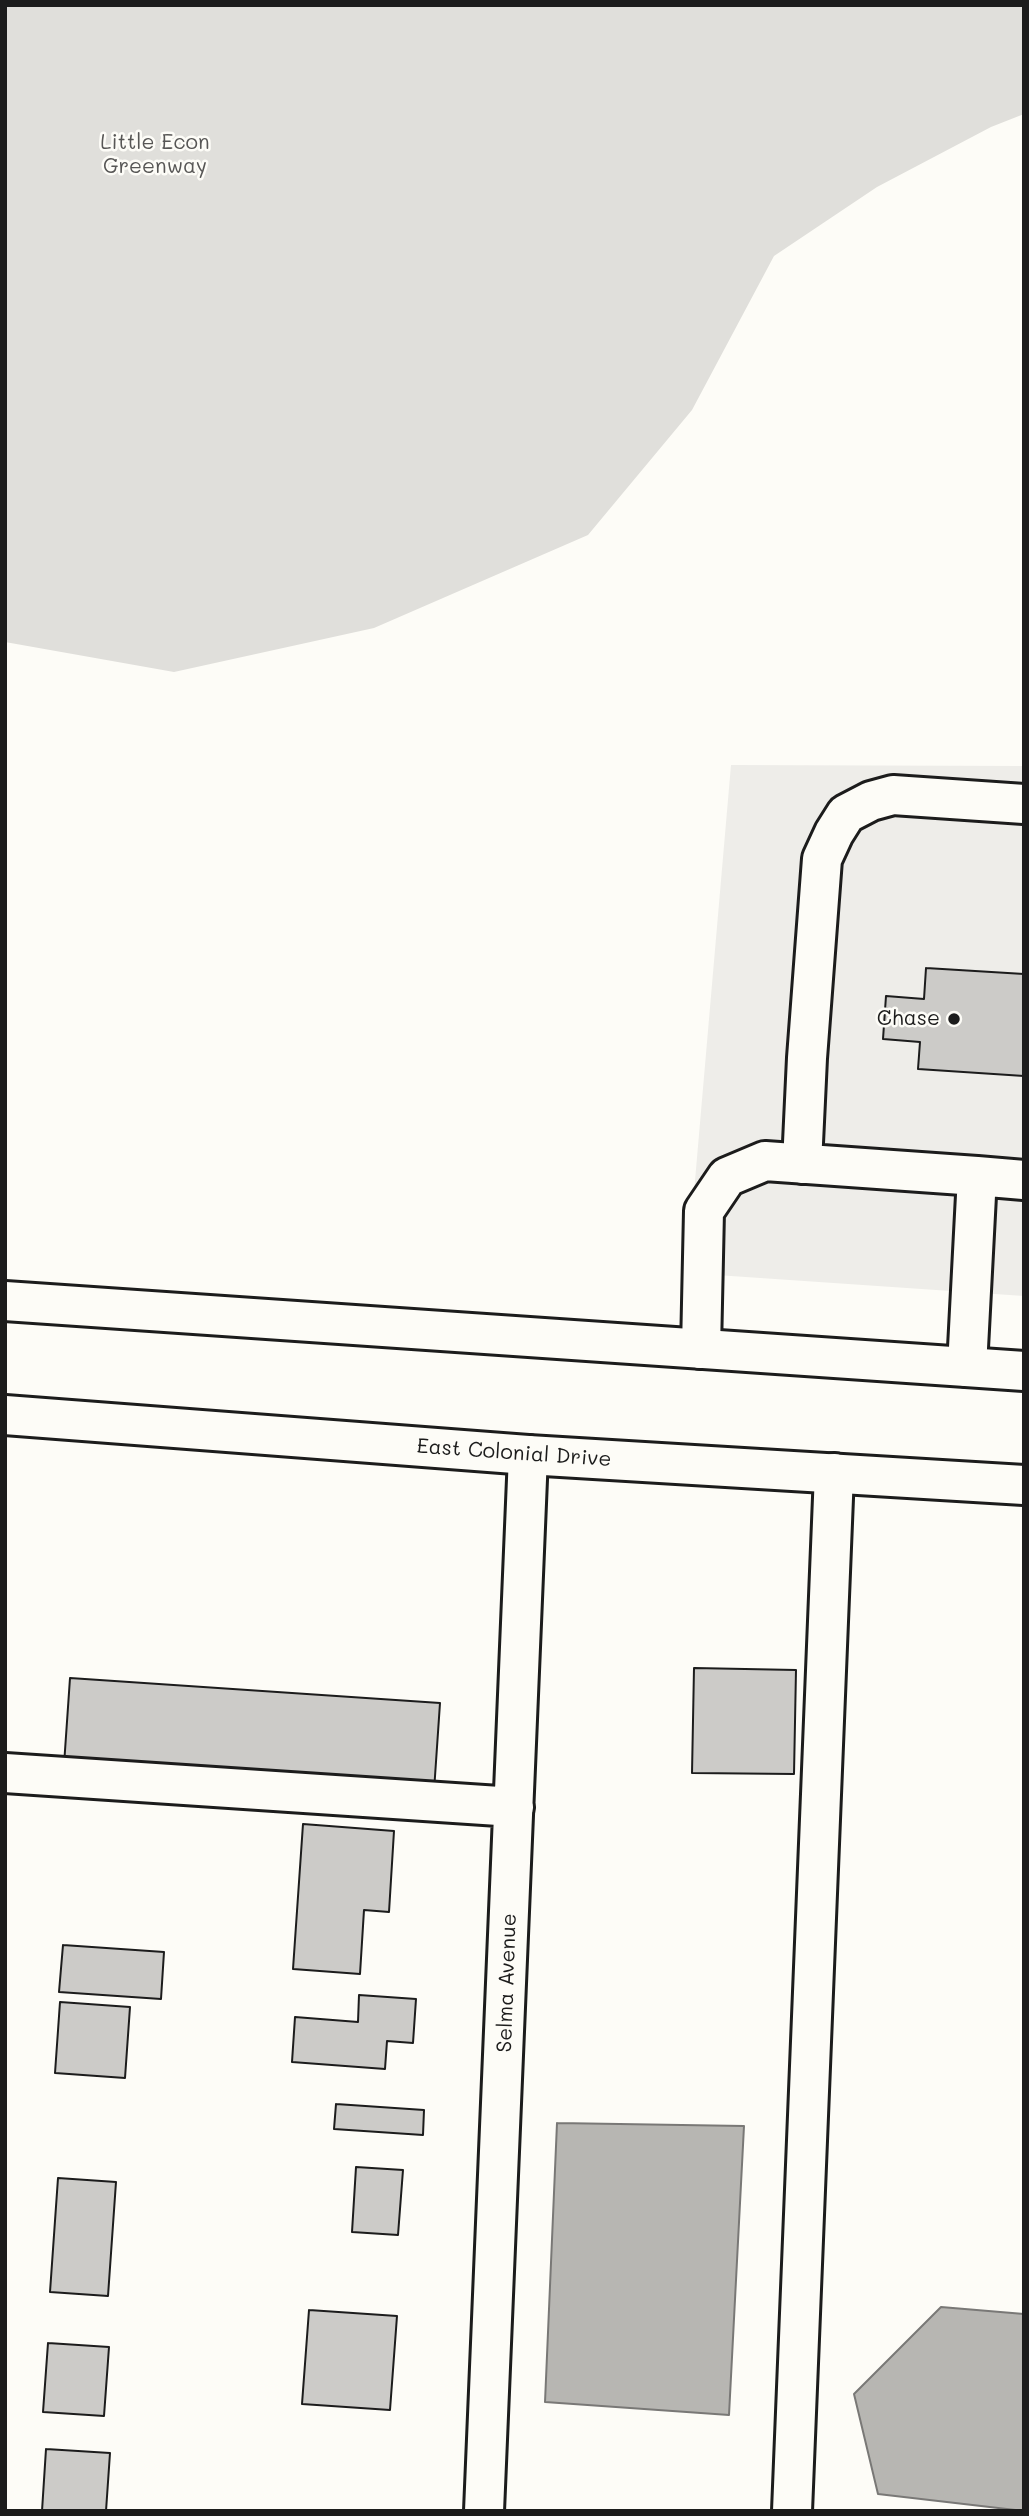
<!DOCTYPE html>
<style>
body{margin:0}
#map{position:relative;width:1029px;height:2516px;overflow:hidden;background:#fdfcf7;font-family:Mali,sans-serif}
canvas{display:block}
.frame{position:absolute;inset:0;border:7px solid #1c1c1c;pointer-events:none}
</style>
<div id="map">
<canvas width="1029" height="2516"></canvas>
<div class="frame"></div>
</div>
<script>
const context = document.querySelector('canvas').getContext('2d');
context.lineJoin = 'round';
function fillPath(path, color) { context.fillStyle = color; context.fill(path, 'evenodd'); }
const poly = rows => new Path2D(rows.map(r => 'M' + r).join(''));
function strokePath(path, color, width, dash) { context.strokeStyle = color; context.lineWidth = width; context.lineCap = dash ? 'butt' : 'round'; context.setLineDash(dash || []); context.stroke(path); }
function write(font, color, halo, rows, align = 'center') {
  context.font = font + ' Mali,sans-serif'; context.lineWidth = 5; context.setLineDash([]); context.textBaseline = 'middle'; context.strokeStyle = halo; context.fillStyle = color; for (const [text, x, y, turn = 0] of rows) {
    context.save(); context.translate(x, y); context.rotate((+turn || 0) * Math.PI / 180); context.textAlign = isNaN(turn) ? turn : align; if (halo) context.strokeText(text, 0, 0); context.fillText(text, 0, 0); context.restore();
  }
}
fillPath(poly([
 [731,765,1024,766,1024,1296,687,1273]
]), '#eeede9');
fillPath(poly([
 [5,5,1024,5,1024,114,991,127,877,187,774,256,692,410,588,535,374,628,174,672,5,642]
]), '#e0dfdb');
const water = poly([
 [557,2123,744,2126,729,2415,545,2402,557,2123],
 [941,2307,1024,2314,1024,2511,878,2494,854,2394,941,2307]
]);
fillPath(water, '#b7b6b2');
strokePath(water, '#797876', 2);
const building = poly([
 [926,968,1024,974,1024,1076,918,1069,920,1042,883,1039,886,996,924,999,926,968],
 [694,1668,796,1670,794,1774,692,1773,694,1668],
 [70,1678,440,1703,434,1791,64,1765,70,1678],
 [303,1824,394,1831,389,1912,364,1910,360,1974,293,1969,303,1824],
 [63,1945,164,1952,161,1999,59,1992,63,1945],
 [359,1995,416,1999,413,2043,387,2041,385,2069,292,2062,295,2017,358,2022,359,1995],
 [60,2002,130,2007,125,2078,55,2073,60,2002],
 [336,2104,424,2110,423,2135,334,2129,336,2104],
 [356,2167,403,2170,398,2235,352,2232,356,2167],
 [58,2178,116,2182,108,2296,50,2292,58,2178],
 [309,2310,397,2316,390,2410,302,2404,309,2310],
 [48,2343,109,2347,104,2416,43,2412,48,2343],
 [46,2449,110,2453,106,2511,42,2511,46,2449]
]);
fillPath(building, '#cccbc8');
strokePath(building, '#1c1c1c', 2);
const minor = poly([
 [802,1164,807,1058,822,859,834,833,846,814,871,801,893,795,1024,804],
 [977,1176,1024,1180],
 [701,1349,704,1211,727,1177,765,1161,977,1176,967,1367],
 [5,1773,514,1807],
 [484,2511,528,1455],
 [792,2511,834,1473]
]);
const highway = poly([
 [5,1301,1024,1371],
 [5,1415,528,1455,1024,1485]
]);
strokePath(minor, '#1c1c1c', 44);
strokePath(highway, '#1c1c1c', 44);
strokePath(minor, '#fdfcf7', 38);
strokePath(highway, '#fdfcf7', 38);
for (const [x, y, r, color] of [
 [954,1019,7,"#1c1c1c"]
]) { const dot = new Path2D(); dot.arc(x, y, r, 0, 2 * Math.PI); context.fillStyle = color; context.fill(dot); strokePath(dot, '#fdfcf7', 2.5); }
write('21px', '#575655', '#fdfcf7', [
 ["Little Econ",155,143],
 ["Greenway",155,167]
]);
write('21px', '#1c1c1c', '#fdfcf7', [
 ["Chase",940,1019]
], 'right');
write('21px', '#1c1c1c', '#fdfcf7', [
 ["East Colonial Drive",514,1453,4],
 ["Selma Avenue",507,1983,-88]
]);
</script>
